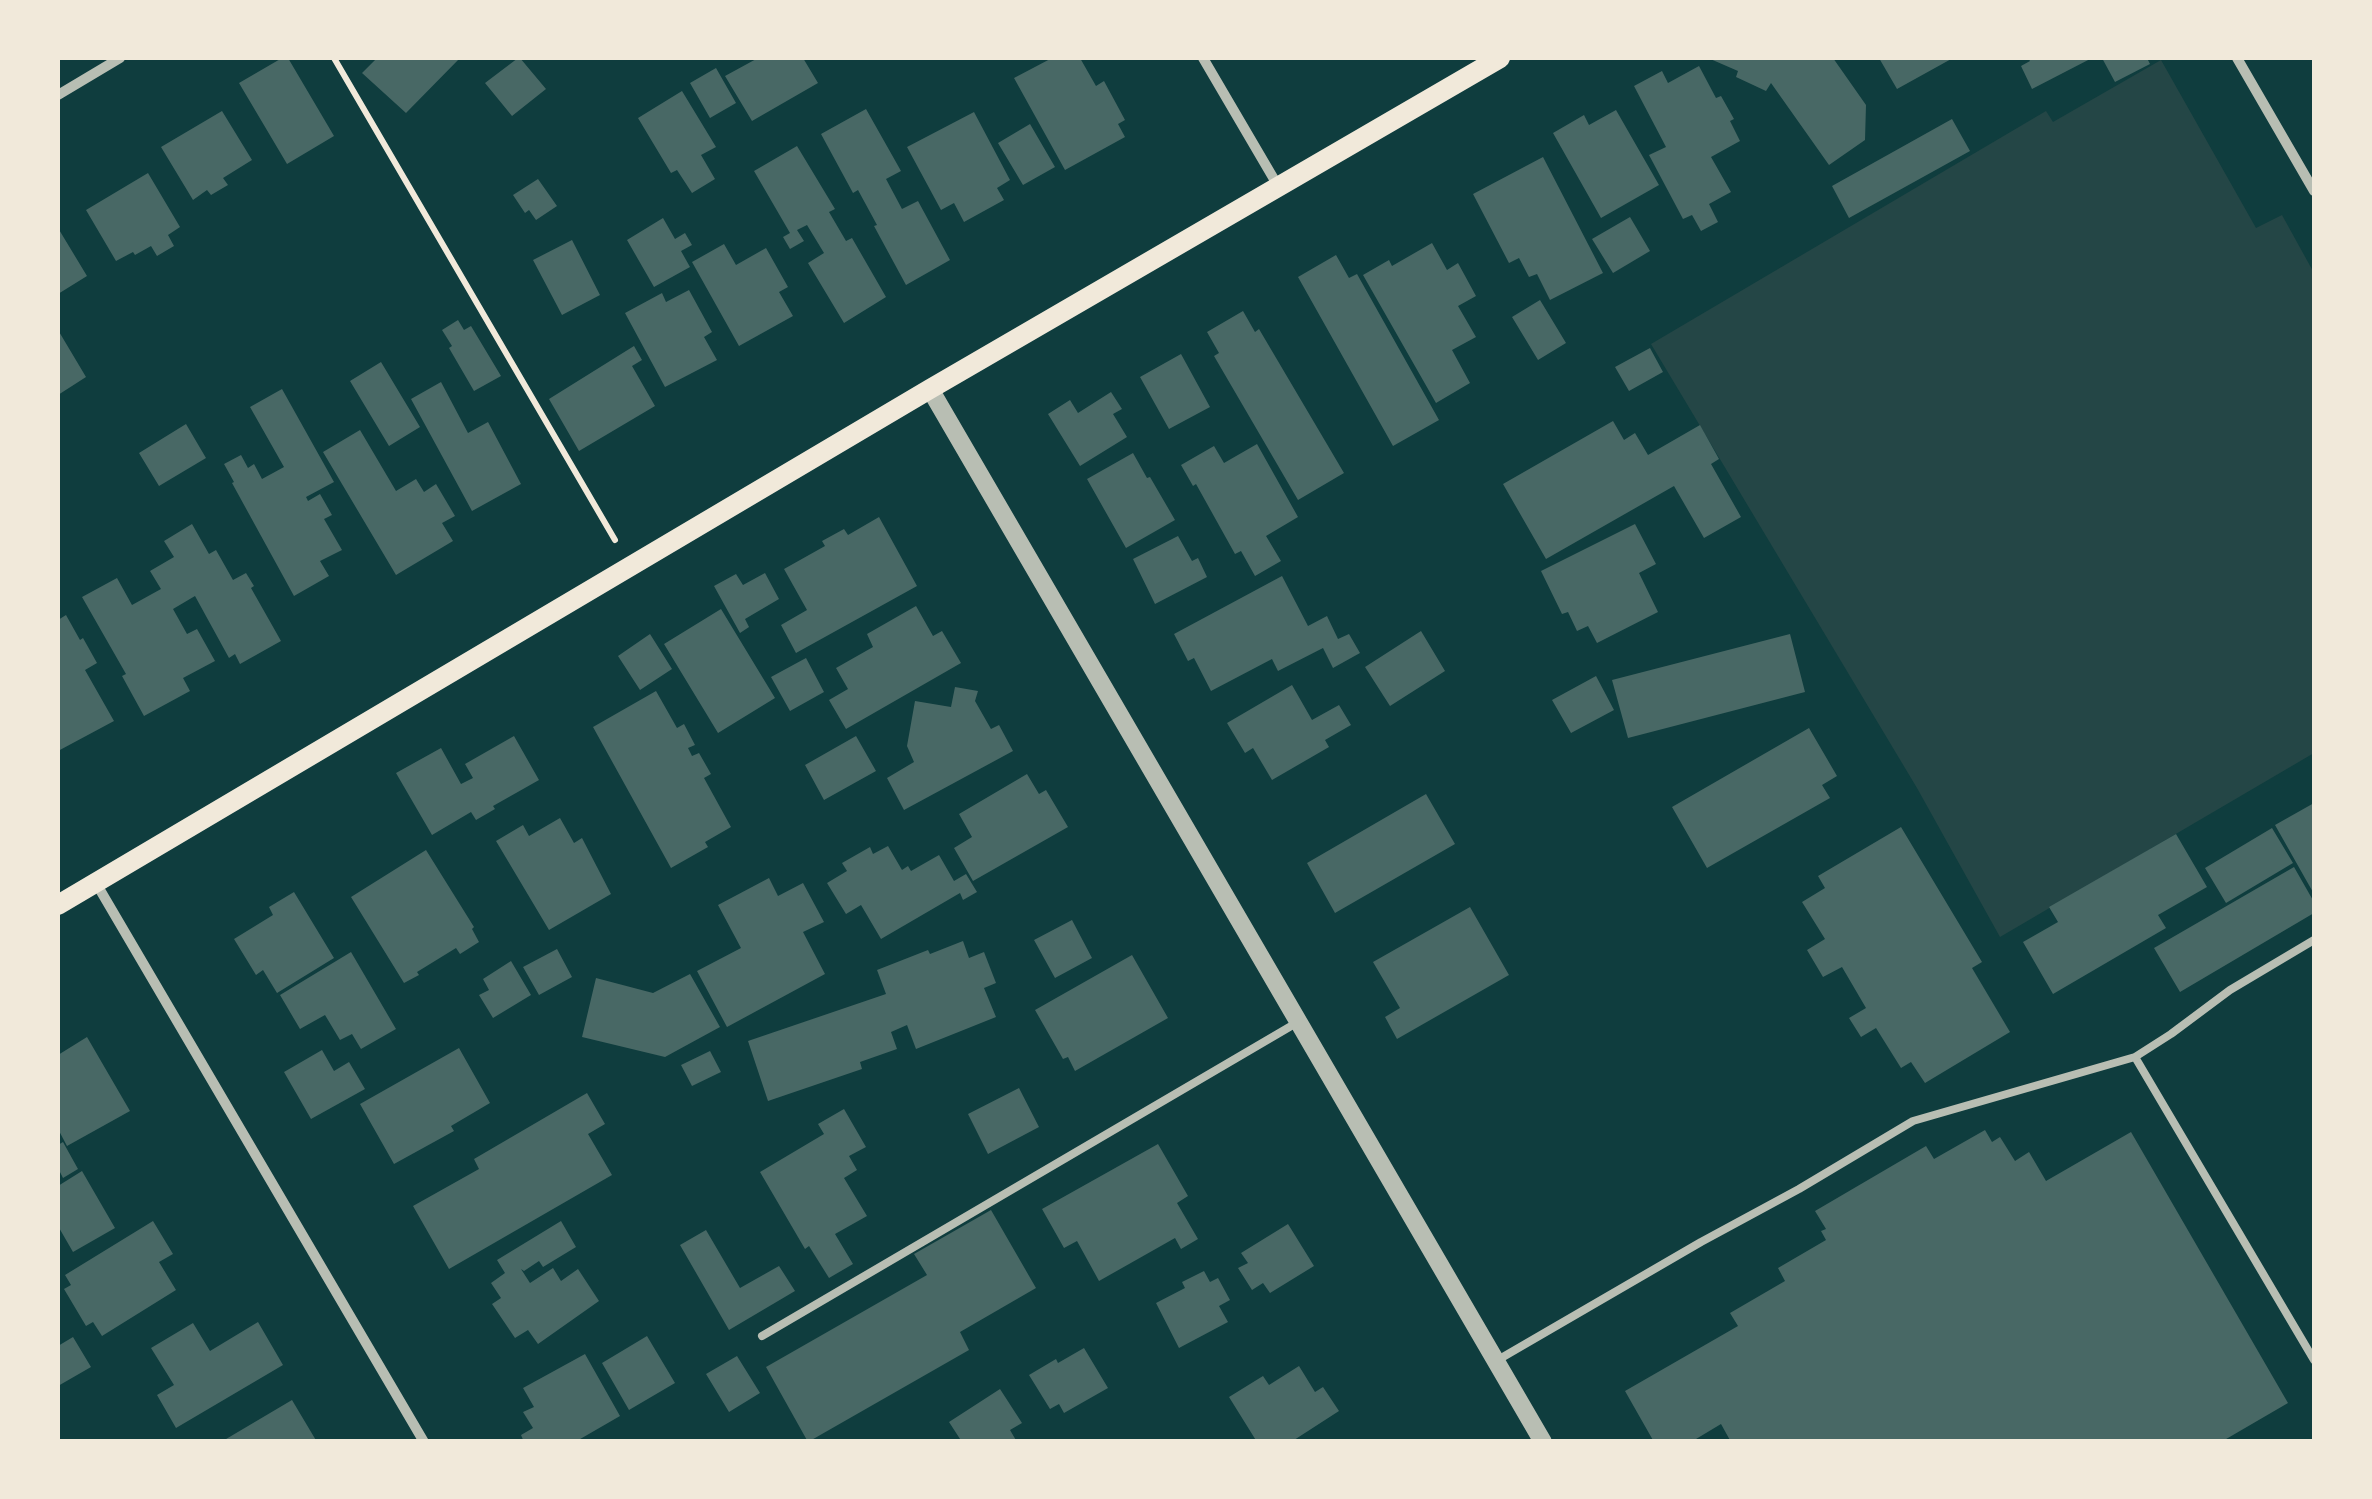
<!DOCTYPE html>
<style>
body{margin:0}
#map{position:relative;width:2372px;height:1499px;overflow:hidden;background:#0f3d3e;font-family:"Crimson Pro",serif}
canvas{display:block}
.frame{position:absolute;inset:0;border:60px solid #f1e9da;pointer-events:none}
</style>
<div id="map">
<canvas width="2372" height="1499"></canvas>
<div class="frame"></div>
</div>
<script>
const context = document.querySelector('canvas').getContext('2d');
context.lineJoin = 'round';
function fillPath(path, color) { context.fillStyle = color; context.fill(path, 'evenodd'); }
const poly = rows => new Path2D(rows.map(r => 'M' + r).join(''));
function strokePath(path, color, width, dash) { context.strokeStyle = color; context.lineWidth = width; context.lineCap = dash ? 'butt' : 'round'; context.setLineDash(dash || []); context.stroke(path); }
fillPath(poly([
 [2161,60,2256,228,2282,215,2314,273,2314,753,2000,937,1917,788,1651,344,2046,111,2053,122]
]), '#244646');
fillPath(poly([
 [282,58,288,58,334,136,287,164,239,83],
 [377,58,460,58,406,113,362,73],
 [518,58,520,58,546,89,512,116,485,83],
 [758,58,803,58,818,83,752,121,725,76],
 [1052,58,1080,58,1096,86,1104,81,1125,120,1118,124,1125,137,1065,170,1014,78],
 [1708,58,1833,58,1866,105,1865,140,1829,165,1771,83,1766,91,1736,77,1738,71],
 [1879,58,1953,58,1897,89],
 [2028,58,2092,58,2032,89,2021,66,2030,61],
 [2102,58,2147,58,2150,64,2115,82],
 [1699,66,1716,98,1721,96,1734,119,1730,121,1740,141,1711,157,1731,192,1709,204,1718,222,1701,231,1692,215,1683,219,1649,155,1666,147,1634,86,1662,71,1668,83],
 [716,68,736,103,710,118,690,83],
 [682,91,716,147,701,155,715,179,692,193,677,170,671,173,638,118],
 [866,109,901,171,886,179,902,209,918,201,950,260,906,285,874,226,877,225,858,190,853,193,821,134],
 [1616,110,1659,185,1601,218,1553,133,1584,115,1589,125],
 [222,111,252,160,223,178,228,185,211,195,207,190,193,200,161,147],
 [974,112,1010,180,997,188,1004,200,964,222,954,203,941,210,907,147],
 [1952,119,1970,151,1849,218,1832,186],
 [1030,124,1055,167,1023,185,998,143],
 [797,146,835,209,829,212,846,241,852,238,886,297,844,323,808,263,824,253,807,225,797,230,804,241,790,249,783,237,790,233,754,171],
 [1543,157,1603,273,1550,300,1537,274,1529,277,1519,258,1509,263,1473,194],
 [148,173,180,227,168,235,174,246,157,256,151,246,135,255,133,252,116,261,86,210],
 [538,179,557,206,536,220,529,210,525,213,513,195],
 [1630,217,1650,251,1613,273,1592,239],
 [663,218,675,239,685,233,692,245,681,251,690,267,654,287,627,240],
 [58,228,87,276,58,294],
 [572,240,600,295,562,315,533,260],
 [1432,243,1447,270,1458,263,1476,296,1458,306,1476,337,1452,350,1470,383,1436,403,1363,275,1389,260,1392,266],
 [724,244,736,265,766,248,788,287,779,292,793,316,739,346,692,262],
 [1336,255,1349,278,1357,274,1439,420,1393,446,1298,277],
 [689,290,712,332,704,337,717,360,665,387,625,313,662,293,666,302],
 [1540,300,1566,343,1538,360,1512,317],
 [1243,311,1255,332,1259,329,1344,473,1298,500,1214,356,1219,353,1207,332],
 [458,320,464,330,471,326,501,376,474,391,449,348,452,346,442,330],
 [58,330,86,377,58,395],
 [634,346,642,360,632,366,655,406,579,451,549,399],
 [1650,348,1663,372,1629,391,1615,367],
 [1181,354,1210,407,1169,429,1140,377],
 [381,362,420,427,389,446,350,381],
 [441,382,468,433,488,422,521,484,472,511,411,399],
 [282,389,334,482,306,497,308,501,320,494,332,515,324,519,342,550,320,561,329,576,294,596,232,483,234,482,224,464,241,455,248,468,254,464,262,479,284,467,250,407],
 [1111,392,1122,409,1113,414,1127,437,1080,466,1048,414,1070,400,1078,413],
 [1613,421,1624,440,1635,433,1648,455,1700,425,1719,459,1711,464,1741,517,1704,538,1674,486,1546,559,1503,484],
 [186,424,206,458,159,486,139,453],
 [360,430,396,491,416,479,424,492,436,484,455,516,442,523,453,541,396,575,323,452],
 [1257,444,1298,517,1266,536,1281,561,1255,576,1241,551,1235,554,1196,484,1193,486,1181,465,1214,446,1224,463],
 [1133,453,1147,478,1150,477,1175,520,1126,548,1087,479],
 [879,517,917,586,796,653,781,625,807,610,784,569,825,546,822,541,844,529,848,535],
 [192,524,209,554,216,550,233,580,246,573,254,586,251,588,281,641,240,664,235,654,229,658,195,596,173,609,187,634,197,629,215,661,183,678,190,691,144,716,122,676,126,674,82,597,117,578,132,605,161,589,150,571,174,557,164,541],
 [1635,524,1656,564,1639,573,1658,612,1597,643,1588,626,1577,631,1568,612,1562,614,1541,571],
 [1178,536,1192,561,1198,558,1207,577,1155,604,1133,559],
 [765,573,779,599,745,619,749,627,740,633,714,586,736,574,743,585],
 [1282,576,1308,626,1327,616,1338,639,1349,634,1360,653,1333,668,1323,648,1278,671,1272,659,1211,691,1194,658,1188,661,1174,634],
 [916,606,933,636,942,631,961,663,846,729,829,700,848,689,836,668,873,647,867,634],
 [721,609,775,698,718,733,664,644],
 [66,615,80,640,83,638,97,663,85,670,114,721,58,751,58,620],
 [1421,631,1445,671,1390,706,1365,667],
 [650,634,672,669,640,690,618,656],
 [1790,634,1805,692,1628,738,1612,680],
 [806,658,824,692,790,711,771,677],
 [1596,676,1614,710,1571,733,1552,700],
 [1292,685,1312,720,1339,705,1351,725,1325,740,1329,747,1272,780,1253,748,1245,753,1227,723],
 [955,687,978,691,975,701,991,729,999,725,1013,751,904,810,887,778,914,762,907,746,915,701,951,707],
 [656,691,677,728,684,724,695,745,688,748,692,756,699,753,711,774,704,778,731,827,705,842,708,847,671,868,593,727],
 [1809,728,1837,776,1822,785,1830,798,1707,868,1672,807],
 [514,736,539,780,493,806,495,809,476,820,471,812,432,835,396,773,441,748,461,784,473,778,465,764],
 [856,736,876,771,824,800,805,765],
 [1027,774,1039,794,1046,790,1068,827,973,881,954,848,972,837,959,814],
 [1426,794,1455,844,1335,913,1307,863],
 [2314,803,2314,894,2275,825],
 [560,818,574,843,582,838,611,894,549,930,496,841,523,825,529,836],
 [1901,827,1982,962,1972,968,2010,1032,1925,1083,1911,1062,1901,1068,1876,1028,1861,1037,1849,1018,1866,1008,1842,967,1823,977,1807,950,1825,939,1802,902,1825,888,1818,876],
 [2272,828,2293,863,2226,903,2205,868],
 [2176,834,2207,887,2158,915,2166,928,2053,994,2023,942,2058,922,2049,907],
 [888,846,902,870,908,866,911,871,939,855,954,881,966,874,977,892,963,900,960,893,881,939,861,905,846,914,827,883,847,871,842,863,870,847,873,854],
 [426,850,474,927,472,929,479,942,460,954,456,948,417,972,419,975,404,983,351,897],
 [2294,867,2314,902,2314,913,2180,992,2154,948],
 [769,878,778,896,803,883,824,922,803,932,825,974,727,1027,697,971,741,948,718,905],
 [294,892,334,958,277,993,263,970,256,975,234,939,273,915,269,907],
 [1470,907,1509,975,1397,1039,1385,1017,1400,1008,1373,962],
 [1072,920,1092,958,1055,978,1034,940],
 [963,941,969,958,984,952,996,983,984,988,996,1017,916,1049,907,1025,891,1032,897,1049,860,1062,862,1069,768,1101,748,1041,886,994,877,970,928,950,930,954],
 [557,949,572,977,539,995,523,967],
 [351,952,396,1029,361,1049,352,1034,340,1040,325,1015,300,1029,280,995],
 [1132,955,1168,1018,1075,1071,1068,1057,1063,1059,1035,1010],
 [511,961,531,995,493,1018,479,995,489,990,483,979],
 [690,974,720,1027,665,1057,582,1037,596,978,653,993],
 [87,1037,130,1111,67,1146,58,1129,58,1055],
 [459,1048,490,1103,451,1126,454,1131,394,1164,360,1104],
 [322,1050,334,1071,349,1062,365,1089,311,1119,284,1072],
 [710,1051,721,1072,692,1086,681,1065],
 [1019,1088,1039,1127,988,1154,968,1114],
 [587,1093,605,1124,588,1134,612,1175,449,1269,413,1206,479,1169,474,1159],
 [844,1109,866,1147,849,1156,857,1170,844,1178,867,1216,835,1234,853,1264,829,1278,809,1246,805,1249,760,1172,824,1134,818,1124],
 [1985,1130,1992,1142,2000,1137,2015,1161,2029,1152,2046,1181,2131,1132,2288,1403,2221,1442,1731,1442,1721,1424,1691,1442,1654,1442,1625,1391,1738,1326,1730,1313,1785,1281,1778,1268,1826,1240,1821,1231,1826,1229,1815,1211,1926,1146,1934,1159],
 [63,1142,78,1169,63,1178,58,1168,58,1145],
 [1158,1144,1188,1196,1177,1203,1198,1239,1181,1249,1175,1238,1099,1281,1077,1241,1064,1248,1042,1209],
 [82,1171,115,1228,73,1252,58,1226,58,1186],
 [991,1210,1036,1288,960,1332,969,1350,808,1442,766,1367,927,1275,914,1254],
 [153,1221,173,1254,159,1262,176,1290,102,1336,93,1322,86,1326,64,1289,71,1285,65,1275],
 [561,1221,576,1247,543,1267,539,1261,524,1271,521,1269,530,1283,553,1268,561,1281,578,1269,599,1301,538,1344,528,1330,515,1338,492,1304,501,1298,491,1283,505,1273,497,1260],
 [1288,1224,1314,1266,1270,1293,1263,1283,1252,1290,1238,1268,1248,1263,1241,1253],
 [706,1230,740,1288,779,1266,795,1291,729,1330,680,1245],
 [1204,1271,1210,1282,1218,1278,1230,1300,1219,1306,1228,1322,1179,1348,1156,1303,1185,1288,1182,1282],
 [258,1322,283,1365,176,1428,157,1395,174,1385,151,1348,193,1323,210,1351],
 [647,1336,675,1383,629,1410,602,1363],
 [73,1337,91,1367,58,1386,58,1346],
 [1084,1348,1108,1388,1064,1413,1059,1404,1050,1409,1029,1375,1056,1359,1058,1363],
 [585,1354,620,1416,575,1442,524,1442,521,1435,533,1428,523,1412,534,1407,523,1388],
 [737,1356,760,1393,729,1412,706,1374],
 [1299,1366,1315,1392,1323,1387,1339,1411,1291,1442,1257,1442,1229,1397,1263,1376,1269,1385],
 [1000,1389,1022,1423,1010,1430,1017,1442,962,1442,949,1422],
 [292,1400,317,1442,221,1442]
]), '#486865');
strokePath(poly([
 [334,58,615,540]
]), '#f1e9da', 6);
strokePath(poly([
 [2135,1057,2314,1360],
 [762,1336,1298,1022],
 [1496,1361,1701,1242,1799,1189,1913,1121,2135,1057,2171,1034,2230,990,2314,940]
]), '#b8beb3', 8);
strokePath(poly([
 [1203,58,1278,186],
 [2237,58,2314,191],
 [58,95,120,58],
 [96,883,424,1442]
]), '#b8beb3', 10);
strokePath(poly([
 [930,389,1543,1442]
]), '#b8beb3', 18);
strokePath(poly([
 [58,905,930,389,1500,58]
]), '#f1e9da', 20);
</script>
